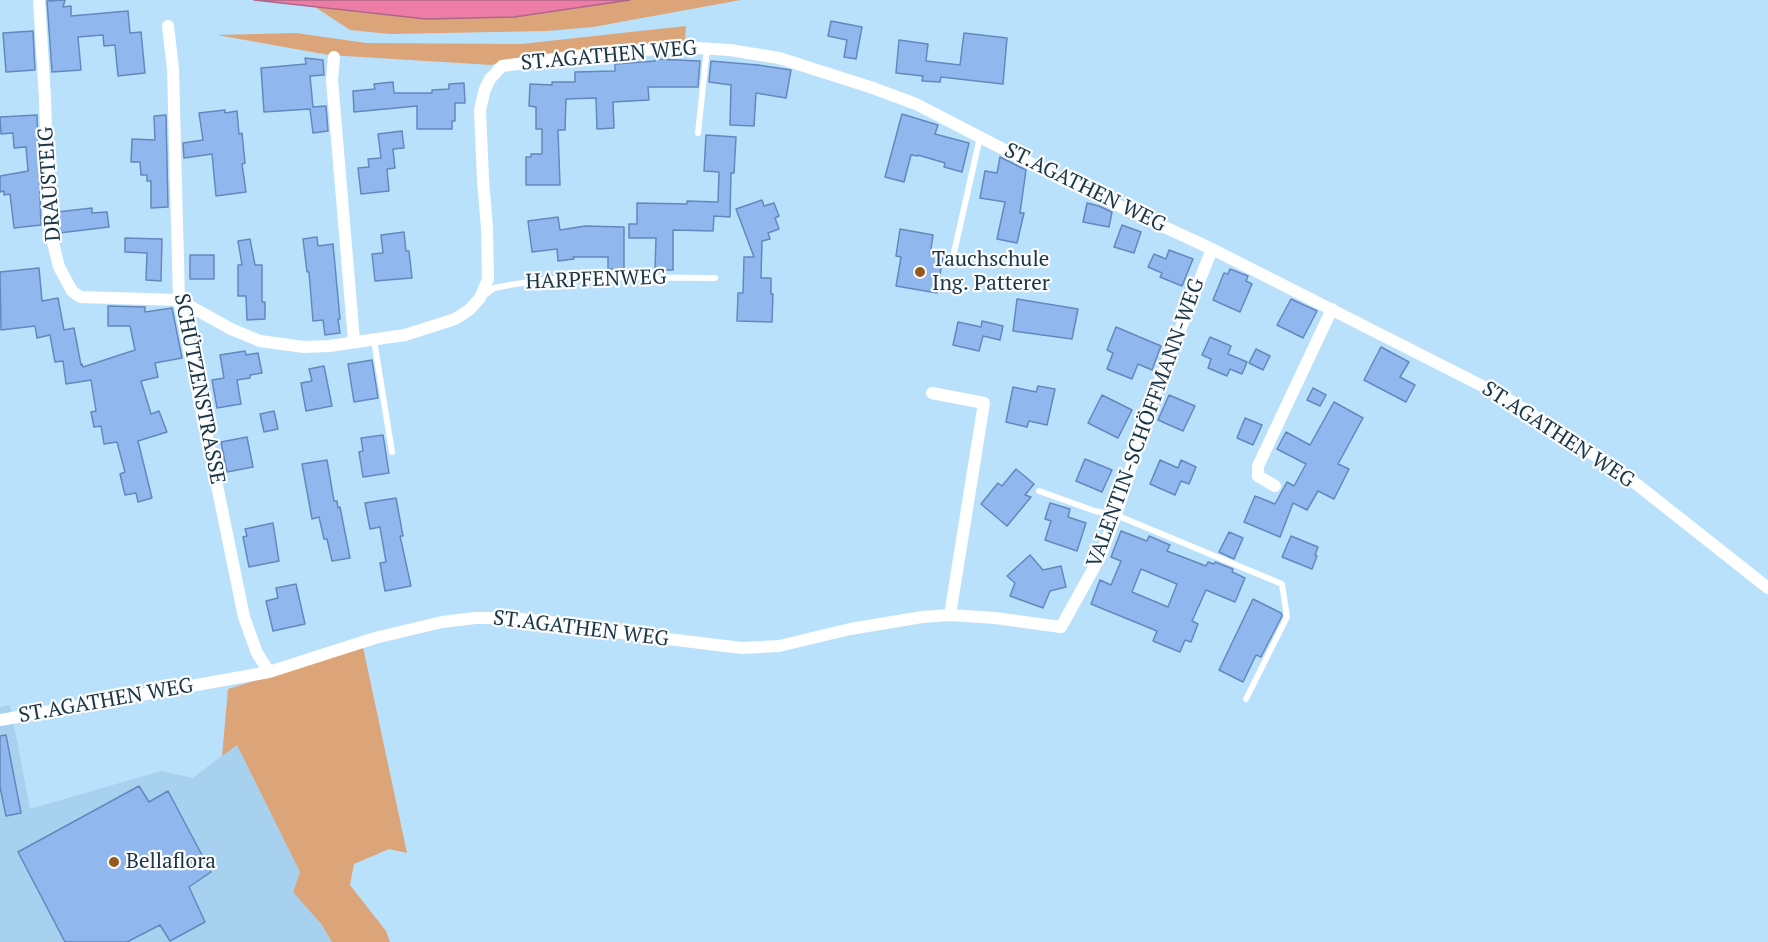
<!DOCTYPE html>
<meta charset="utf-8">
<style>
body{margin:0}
canvas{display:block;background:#bae1fb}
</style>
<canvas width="1768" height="942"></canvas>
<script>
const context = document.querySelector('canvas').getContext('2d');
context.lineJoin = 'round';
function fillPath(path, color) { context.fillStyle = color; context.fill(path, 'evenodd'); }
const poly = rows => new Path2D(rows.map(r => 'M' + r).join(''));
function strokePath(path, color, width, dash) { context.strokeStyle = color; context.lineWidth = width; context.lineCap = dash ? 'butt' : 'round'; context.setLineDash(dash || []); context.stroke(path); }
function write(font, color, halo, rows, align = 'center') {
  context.font = font + ' "PT Serif",serif'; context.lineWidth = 4.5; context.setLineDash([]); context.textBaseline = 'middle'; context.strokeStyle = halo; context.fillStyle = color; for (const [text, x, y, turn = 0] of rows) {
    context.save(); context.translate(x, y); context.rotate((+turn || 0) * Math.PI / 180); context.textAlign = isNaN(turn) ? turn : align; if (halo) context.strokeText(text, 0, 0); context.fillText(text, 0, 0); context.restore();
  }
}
fillPath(poly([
 [10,705,30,809,161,771,193,778,237,744,300,872,293,892,322,925,332,942,0,942,0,707]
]), '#a7d1ee');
fillPath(poly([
 [630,0,741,0,593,27,547,31,390,34,350,30,315,7,426,19,514,17],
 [686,26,685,42,503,61,491,65,329,55,217,35,296,33,366,43,521,44],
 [363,647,407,853,389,849,354,864,350,885,386,931,390,942,332,942,322,925,293,892,300,872,237,745,222,756,228,689]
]), '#dca479');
const water = poly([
 [254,0,630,0,514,17,426,19,254,0]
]);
fillPath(water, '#ed7da6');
strokePath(water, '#ad6789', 1.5);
const building = poly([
 [65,0,63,7,71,6,71,16,128,11,130,33,141,32,145,73,118,76,115,45,104,46,103,35,78,37,81,70,52,72,47,1,65,0],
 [831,21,862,27,856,59,844,57,847,40,828,36,831,21],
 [33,31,35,70,6,72,3,33,33,31],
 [964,33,1007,38,1003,84,941,77,940,82,922,81,923,76,896,73,899,40,928,44,926,61,960,65,964,33],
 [305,58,323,60,324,75,310,76,313,107,326,106,328,131,313,133,310,109,264,112,261,68,306,64,305,58],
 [655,59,700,61,698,87,648,87,649,100,613,102,614,128,597,129,596,98,566,99,565,130,558,130,560,185,526,185,526,157,531,157,531,154,542,154,542,129,536,129,536,107,529,106,530,84,552,85,552,82,575,82,575,72,615,71,615,64,655,61,655,59],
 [711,61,758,65,791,70,786,98,756,93,754,126,730,125,731,85,709,82,711,61],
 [393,82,394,93,432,93,432,90,449,89,449,84,464,83,465,103,455,103,455,121,452,121,452,129,417,129,417,106,354,112,353,91,375,89,374,84,393,82],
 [225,110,225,113,237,111,239,134,242,133,245,163,242,164,246,192,216,196,212,154,184,158,183,143,203,140,199,113,225,110],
 [902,114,938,125,935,134,969,143,962,172,944,167,945,163,918,155,918,156,911,155,904,182,885,177,902,114],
 [37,115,41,225,14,228,10,194,4,195,4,191,0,192,0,176,28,171,26,147,14,148,13,133,1,134,0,117,37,115],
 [166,115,168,207,151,208,151,181,147,181,147,175,141,175,140,162,131,162,132,139,155,140,154,116,166,115],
 [402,131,404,148,393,149,395,168,387,169,389,191,361,194,358,168,369,167,368,159,381,158,378,134,402,131],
 [706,135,736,137,734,173,731,173,730,217,714,216,713,231,673,230,673,270,655,270,656,238,629,238,629,224,637,224,637,203,687,204,687,201,718,202,719,172,704,171,706,135],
 [1000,157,1026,170,1020,213,1024,213,1017,243,997,239,1005,202,980,198,985,171,997,173,1000,157],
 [762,200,764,206,774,203,779,216,775,218,779,229,768,233,770,239,762,241,761,278,771,278,771,294,773,294,772,322,737,321,738,293,743,293,744,257,754,257,736,209,762,200],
 [1087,203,1099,206,1112,212,1109,227,1083,222,1087,203],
 [92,208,92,213,107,212,109,227,59,233,57,212,92,208],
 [558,217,560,230,585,226,624,227,624,269,608,269,608,257,573,257,574,259,558,261,557,249,532,252,528,221,558,217],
 [1122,225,1141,232,1134,253,1114,247,1122,225],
 [900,229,933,235,930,255,943,257,937,293,896,286,901,257,896,256,900,229],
 [404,232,406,251,409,251,412,278,375,281,372,254,383,253,381,235,404,232],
 [317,237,318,246,333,244,340,319,338,319,340,333,325,335,323,320,313,321,309,272,307,272,303,239,317,237],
 [125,238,162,239,161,281,146,280,147,253,125,252,125,238],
 [250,239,255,265,262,265,262,302,265,302,265,319,247,320,246,296,238,296,238,265,242,265,238,241,250,239],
 [1169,250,1193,259,1182,286,1160,277,1162,273,1148,267,1154,254,1166,259,1169,250],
 [190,255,214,255,214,279,190,279,190,255],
 [39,268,42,301,58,298,64,330,74,328,81,365,82,364,83,367,135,350,130,326,108,326,108,306,145,307,145,312,172,308,182,358,155,363,158,377,141,381,151,414,159,411,167,432,138,441,152,498,138,502,136,493,125,495,120,474,125,472,117,442,104,444,101,426,94,427,91,412,96,411,91,380,66,384,63,361,55,362,50,335,37,338,35,326,1,330,0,272,39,268],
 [1230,269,1248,276,1246,281,1252,284,1240,312,1213,300,1224,273,1228,274,1230,269],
 [1017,299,1078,309,1072,339,1013,331,1017,299],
 [1291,299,1317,311,1303,338,1277,325,1291,299],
 [982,321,1003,326,1000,340,983,336,979,351,953,345,958,322,981,327,982,321],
 [1116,327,1161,346,1152,370,1138,364,1132,379,1107,369,1113,353,1107,350,1116,327],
 [1210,337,1231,346,1228,354,1247,362,1242,374,1230,369,1227,376,1208,368,1211,359,1202,355,1210,337],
 [1381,347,1409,362,1400,377,1415,385,1406,402,1364,380,1381,347],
 [1256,349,1270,356,1263,370,1249,363,1256,349],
 [245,351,246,355,258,353,262,373,250,375,250,378,237,380,241,404,217,408,212,380,224,378,220,355,245,351],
 [372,360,378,398,354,402,348,364,372,360],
 [324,366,332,406,306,411,301,383,312,381,309,369,324,366],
 [1038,386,1055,389,1047,425,1029,421,1027,427,1006,422,1013,387,1036,392,1038,386],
 [1313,388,1326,395,1320,406,1307,400,1313,388],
 [1102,395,1132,410,1118,438,1088,423,1102,395],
 [1169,395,1195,406,1183,431,1158,420,1169,395],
 [1334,402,1363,418,1338,464,1349,469,1334,499,1318,491,1307,510,1293,503,1280,537,1244,522,1255,496,1275,504,1287,482,1294,486,1306,464,1277,449,1286,432,1310,445,1334,402],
 [274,411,278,429,264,432,260,414,274,411],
 [1245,418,1262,425,1253,445,1237,438,1245,418],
 [383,435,389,473,363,477,359,452,363,451,361,438,383,435],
 [247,437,253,467,227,472,221,442,247,437],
 [1085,459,1112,470,1102,492,1076,481,1085,459],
 [327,460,334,501,337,501,338,508,340,507,350,558,332,561,327,539,324,539,319,517,312,519,302,464,327,460],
 [1160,460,1178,468,1181,460,1196,467,1189,484,1181,481,1175,495,1150,484,1160,460],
 [1016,469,1034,484,1025,495,1031,497,1007,526,981,504,998,483,1002,486,1016,469],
 [396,498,403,536,400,536,411,586,385,591,380,563,386,562,380,527,370,529,365,503,396,498],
 [1050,503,1070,509,1068,517,1086,523,1077,551,1045,540,1051,521,1045,519,1050,503],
 [273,523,279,561,249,567,243,537,247,536,245,529,273,523],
 [1121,531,1147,541,1149,536,1170,545,1167,551,1206,566,1208,562,1214,564,1215,562,1233,569,1232,572,1245,578,1235,602,1206,590,1192,621,1198,624,1191,642,1185,640,1180,652,1153,641,1157,631,1091,604,1100,580,1111,585,1121,561,1111,557,1121,531],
 [1141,569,1177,584,1168,607,1132,592,1141,569],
 [1229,532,1243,538,1234,559,1219,552,1229,532],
 [1291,536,1318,547,1315,555,1317,556,1312,569,1282,557,1291,536],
 [1030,555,1043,570,1061,566,1066,587,1050,591,1043,608,1010,596,1015,583,1007,576,1030,555],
 [296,584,305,624,273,631,266,601,278,598,276,588,296,584],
 [1253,599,1281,613,1282,616,1261,657,1256,655,1243,682,1219,670,1253,599],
 [6,735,21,813,6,816,0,787,0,736,6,735],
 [139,786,149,802,168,791,211,872,189,887,205,922,170,941,160,925,127,942,65,942,18,852,139,786]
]);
fillPath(building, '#91b7ef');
strokePath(building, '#6488bd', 1.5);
strokePath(poly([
 [698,133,707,48],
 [953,257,980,137],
 [483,296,494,288,515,284,569,277,715,278],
 [374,340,392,452],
 [1039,491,1095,511,1116,515,1282,584,1287,617,1246,699]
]), '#fff', 6);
strokePath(poly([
 [39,0,45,98,49,226,59,267,72,291,80,297,179,300,231,329,260,341,304,347,329,346,405,335,455,319,469,310,480,298,488,279,487,228,483,180,480,110,485,89,490,79,502,66,592,54,682,47,730,50,779,58,870,87,916,104,1061,179,1212,249,1508,399,1625,475,1768,588],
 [168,26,173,69,179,300,244,617,257,653,269,672],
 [334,57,332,80,354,341],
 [932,393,984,403,950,615],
 [1275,486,1258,476,1258,466,1332,309],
 [0,720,269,672,375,638,442,622,475,618,512,618,568,624,635,635,742,648,779,646,850,629,922,617,950,615,995,618,1061,627,1101,555,1116,515,1152,401,1212,249]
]), '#fff', 12);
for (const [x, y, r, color] of [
 [920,272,6,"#975820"],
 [114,862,6,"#975820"]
]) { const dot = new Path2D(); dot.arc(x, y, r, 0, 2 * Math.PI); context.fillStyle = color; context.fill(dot); strokePath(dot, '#fcfcfc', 2); }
write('21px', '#193546', '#fcfcfc', [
 ["ST.AGATHEN WEG",609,56,-5],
 ["DRAUSTEIG",50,184,-94],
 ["ST.AGATHEN WEG",1085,188,26],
 ["HARPFENWEG",596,280,-2],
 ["SCHÜTZENSTRASSE",199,389,79],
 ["VALENTIN-SCHÖFFMANN-WEG",1146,423,-70],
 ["ST.AGATHEN WEG",1558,435,33],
 ["ST.AGATHEN WEG",581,629,7],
 ["ST.AGATHEN WEG",106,701,-10]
]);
write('21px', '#193546', '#fcfcfc', [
 ["Tauchschule",932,260],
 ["Ing. Patterer",932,284],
 ["Bellaflora",126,862]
], 'left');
</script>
